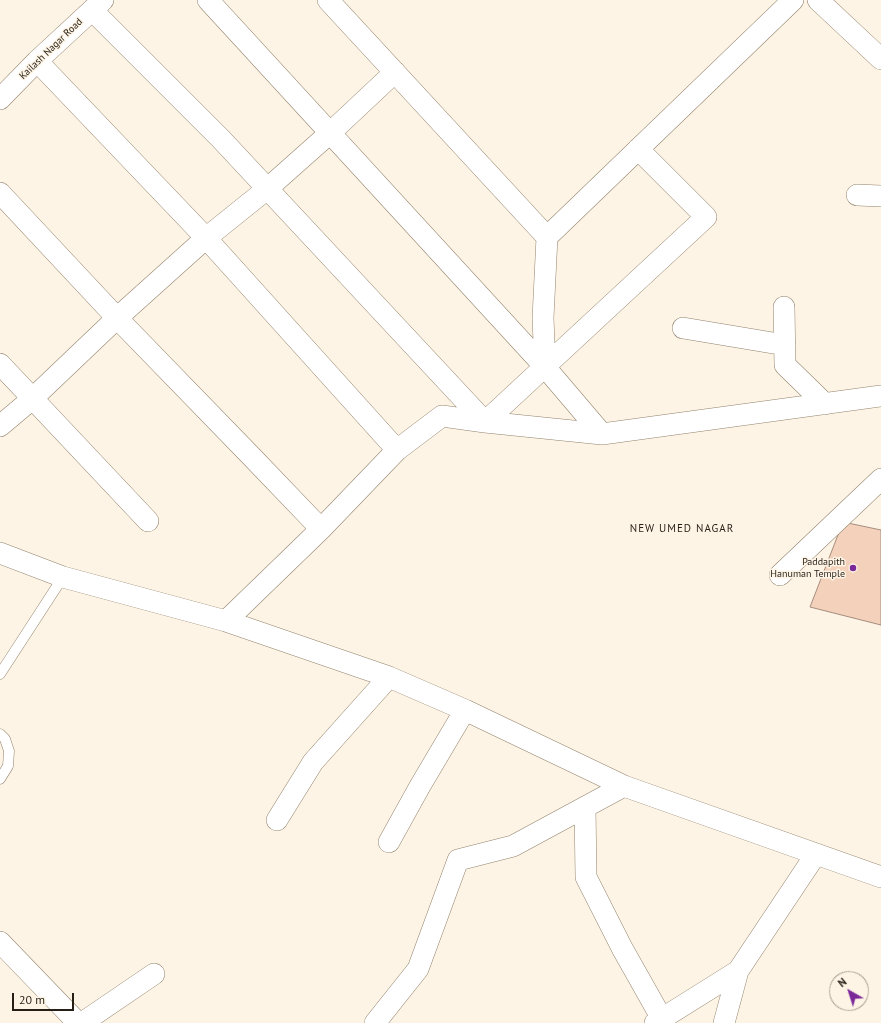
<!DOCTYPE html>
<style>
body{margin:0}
#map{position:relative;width:881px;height:1023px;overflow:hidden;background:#fef4e5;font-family:"PT Sans",sans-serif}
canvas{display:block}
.north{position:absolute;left:829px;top:971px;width:40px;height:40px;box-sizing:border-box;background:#fef4e5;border:1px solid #a79f92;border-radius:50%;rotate:321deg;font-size:11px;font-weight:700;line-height:16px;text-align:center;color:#251f16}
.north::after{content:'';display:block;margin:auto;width:14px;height:18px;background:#7b2999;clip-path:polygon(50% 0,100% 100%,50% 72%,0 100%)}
.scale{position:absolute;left:12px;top:993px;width:62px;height:18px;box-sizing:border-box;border:2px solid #251f16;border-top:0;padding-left:5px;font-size:12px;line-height:14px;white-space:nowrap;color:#251f16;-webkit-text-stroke:3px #fef4e5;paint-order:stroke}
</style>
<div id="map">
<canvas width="881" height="1023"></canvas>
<div class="north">N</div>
<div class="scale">20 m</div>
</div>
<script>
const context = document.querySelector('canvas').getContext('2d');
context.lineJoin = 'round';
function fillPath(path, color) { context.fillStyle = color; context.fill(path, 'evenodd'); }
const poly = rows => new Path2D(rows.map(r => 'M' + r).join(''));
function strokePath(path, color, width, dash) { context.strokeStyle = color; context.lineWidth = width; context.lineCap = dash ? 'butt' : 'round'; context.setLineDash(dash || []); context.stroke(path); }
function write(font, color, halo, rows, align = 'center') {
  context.font = font + ' "PT Sans",sans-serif'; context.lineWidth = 3; context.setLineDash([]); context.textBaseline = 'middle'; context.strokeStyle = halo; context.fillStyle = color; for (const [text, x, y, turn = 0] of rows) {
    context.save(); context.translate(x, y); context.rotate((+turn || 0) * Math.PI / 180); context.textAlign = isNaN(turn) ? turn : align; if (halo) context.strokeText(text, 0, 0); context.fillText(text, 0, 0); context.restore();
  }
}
const building = poly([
 [843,522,881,530,881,625,810,607,843,522]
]);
fillPath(building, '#f4d1bb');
strokePath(building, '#a58d7e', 1);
const lane = poly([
 [0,674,63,577],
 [0,734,5,739,9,751,8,766,0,779]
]);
const street = poly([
 [208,0,545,367,602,434],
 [328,0,547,237,543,318,545,367],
 [818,0,881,59],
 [92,10,221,139,485,422,706,217,638,149],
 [37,61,206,238,397,450],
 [0,99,37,61,103,0],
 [0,193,117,318,251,456,321,529],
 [857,195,881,196],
 [547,237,793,0],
 [784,307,785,365,825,404],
 [683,328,785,345],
 [0,364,148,521],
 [0,426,32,399,117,318,206,238,267,189,330,133,395,72],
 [0,553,63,577,226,621,389,677,465,710,624,786,881,877],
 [780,575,881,479],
 [226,621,321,529,397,450,442,416,485,422,602,434,881,396],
 [585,807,586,877,622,948,662,1019],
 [277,820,313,762,389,677],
 [389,842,420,786,465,710],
 [0,942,78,1023],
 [82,1023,154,974],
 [375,1023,418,969,458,860,513,846,624,786],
 [655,1023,738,971,816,854],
 [724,1023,738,971]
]);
strokePath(lane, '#92836d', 11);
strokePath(street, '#92836d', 22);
strokePath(lane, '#fff', 10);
strokePath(street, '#fff', 21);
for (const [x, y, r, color] of [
 [853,568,4,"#7b2999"]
]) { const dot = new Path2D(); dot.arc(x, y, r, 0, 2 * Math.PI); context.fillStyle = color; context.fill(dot); strokePath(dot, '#fef4e5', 1.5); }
write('10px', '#251f16', '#fef4e5', [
 ["Kailash Nagar Road",51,49,-44]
]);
write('10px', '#251f16', '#fef4e5', [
 ["Paddapith",845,562],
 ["Hanuman Temple",845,574]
], 'right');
context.letterSpacing = '1px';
write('11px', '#251f16', '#fef4e5', [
 ["NEW UMED NAGAR",682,529]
]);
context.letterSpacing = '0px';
</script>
